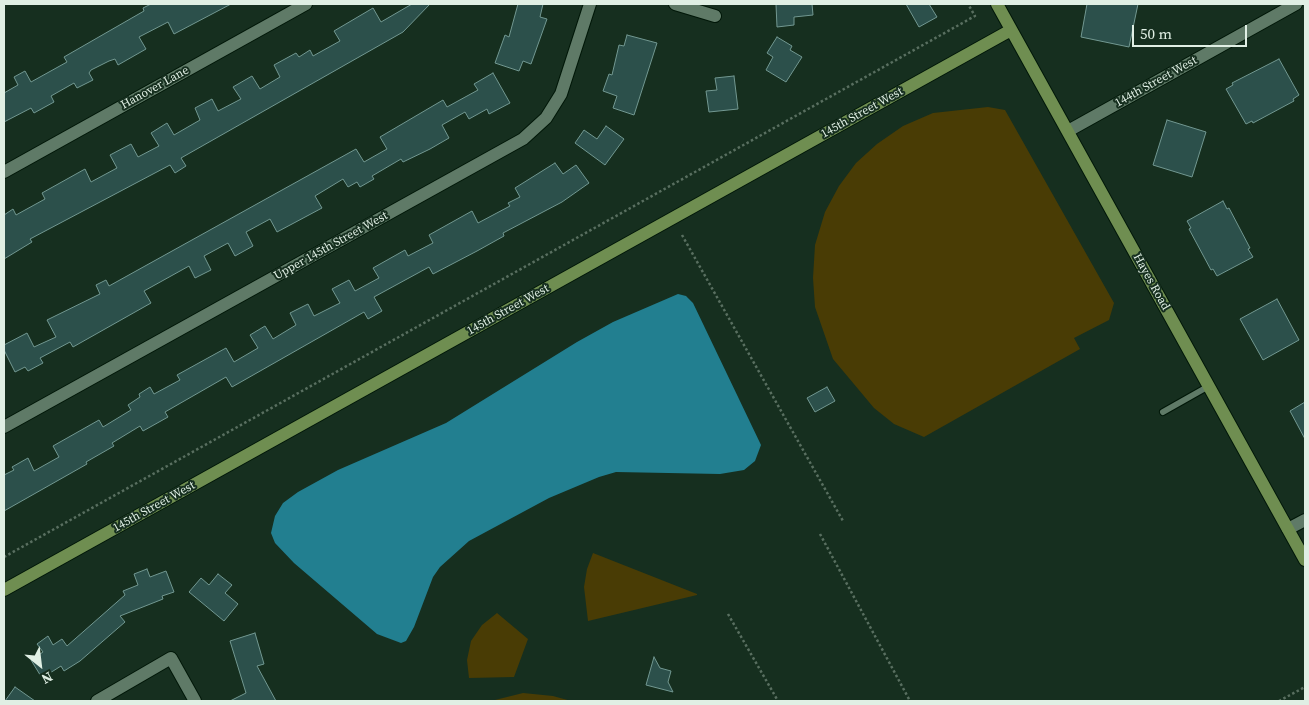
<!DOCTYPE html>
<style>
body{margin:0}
#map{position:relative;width:1309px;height:705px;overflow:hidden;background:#162f1f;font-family:"Source Serif 4",serif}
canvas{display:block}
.frame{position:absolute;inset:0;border:5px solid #e0efe4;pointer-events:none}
.north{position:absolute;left:15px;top:640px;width:50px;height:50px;-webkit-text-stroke:4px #162f1f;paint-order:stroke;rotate:151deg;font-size:14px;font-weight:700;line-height:20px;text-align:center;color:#e0efe4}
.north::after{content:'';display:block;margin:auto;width:18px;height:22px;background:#e0efe4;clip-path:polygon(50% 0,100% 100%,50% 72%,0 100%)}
.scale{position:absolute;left:1132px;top:25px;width:115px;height:22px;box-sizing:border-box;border:2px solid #e0efe4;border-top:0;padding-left:6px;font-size:15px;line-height:18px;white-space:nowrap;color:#e0efe4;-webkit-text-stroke:4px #162f1f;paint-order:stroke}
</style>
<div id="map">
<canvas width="1309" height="705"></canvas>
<div class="frame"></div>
<div class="north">N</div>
<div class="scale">50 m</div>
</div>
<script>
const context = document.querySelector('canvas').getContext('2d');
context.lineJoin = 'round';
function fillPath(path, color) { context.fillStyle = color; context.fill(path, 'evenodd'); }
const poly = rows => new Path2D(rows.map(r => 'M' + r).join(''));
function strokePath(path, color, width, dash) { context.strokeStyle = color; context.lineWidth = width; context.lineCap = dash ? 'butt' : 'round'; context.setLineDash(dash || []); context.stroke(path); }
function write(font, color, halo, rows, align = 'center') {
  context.font = font + ' "Source Serif 4",serif'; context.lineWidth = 4; context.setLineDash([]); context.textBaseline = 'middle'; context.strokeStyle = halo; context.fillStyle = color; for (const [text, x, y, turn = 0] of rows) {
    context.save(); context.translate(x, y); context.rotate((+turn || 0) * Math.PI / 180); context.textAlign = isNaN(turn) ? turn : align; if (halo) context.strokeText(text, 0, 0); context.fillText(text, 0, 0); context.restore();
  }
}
fillPath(poly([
 [988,107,1005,110,1114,303,1109,320,1074,338,1080,349,924,437,894,424,874,408,833,359,815,307,813,278,815,245,825,212,839,186,856,163,877,144,903,126,933,113],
 [593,553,697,594,697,595,588,621,584,587,587,569],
 [497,613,528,639,514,677,469,678,467,660,471,641,482,625],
 [523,693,553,696,571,701,491,701]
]), '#493c05');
fillPath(poly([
 [678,294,686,296,693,303,761,445,755,461,744,470,720,474,616,472,599,477,549,498,469,541,440,567,433,577,414,627,406,641,401,643,377,634,294,563,275,543,271,533,275,516,283,503,298,492,338,470,446,423,577,342,613,322]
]), '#227f90');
const building = poly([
 [151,4,231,4,174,34,168,22,139,37,146,49,118,65,115,59,109,61,91,70,89,73,93,80,77,88,74,83,51,96,54,102,34,113,31,108,4,122,4,93,18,85,14,77,25,71,31,82,67,62,64,57,144,11,143,8,151,4],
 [412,4,430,4,403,32,181,158,186,166,175,173,170,165,30,239,32,242,4,259,4,215,13,209,16,215,45,199,42,193,85,169,91,182,117,168,110,155,131,144,138,157,159,146,151,133,167,123,174,135,200,120,195,108,212,99,218,111,241,99,233,87,252,76,260,89,280,77,274,65,296,53,299,57,310,50,313,56,340,41,334,31,373,8,381,22,412,4],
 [518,4,543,4,540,17,547,19,531,64,523,61,519,71,495,63,505,35,509,37,518,4],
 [776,4,812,4,813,15,794,17,794,25,777,27,776,4],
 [906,4,929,4,937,17,919,27,906,4],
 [1087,4,1138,4,1129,47,1081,37,1087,4],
 [627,35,657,43,634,115,613,108,617,96,603,91,609,74,612,75,619,45,624,46,627,35],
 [777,37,792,46,790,50,802,57,786,82,766,70,773,57,767,53,777,37],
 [1279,59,1299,95,1293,99,1294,101,1253,123,1252,121,1246,124,1226,89,1233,85,1232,83,1279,59],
 [493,73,510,103,489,114,487,109,469,119,465,112,442,125,449,138,430,149,403,162,401,159,372,176,374,179,360,187,357,182,348,187,343,179,315,196,322,208,277,232,270,219,246,232,253,246,235,256,228,243,204,256,211,270,195,278,189,266,144,291,151,303,73,347,70,342,40,358,43,363,28,371,25,367,15,372,4,350,4,345,27,333,34,347,56,337,47,320,100,294,96,285,106,280,109,286,356,149,364,162,387,149,380,137,443,100,447,107,478,90,474,84,493,73],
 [734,76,738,109,709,112,706,91,717,90,715,78,734,76],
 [1167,120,1206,132,1192,177,1153,165,1167,120],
 [606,126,624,139,605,165,575,143,584,130,597,139,606,126],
 [555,163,563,174,576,165,589,183,562,202,503,233,504,236,477,251,433,274,429,267,374,297,382,311,368,319,364,312,232,387,226,377,165,412,168,417,143,431,140,426,112,443,114,446,86,462,87,464,4,511,4,475,14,470,12,467,28,458,34,471,59,457,53,446,99,420,103,427,131,410,128,405,140,397,139,394,150,387,154,394,180,380,177,375,226,348,234,362,258,348,250,335,265,326,273,339,296,325,290,313,308,304,314,316,340,303,332,289,349,280,355,291,379,278,373,268,405,250,408,256,433,243,429,235,472,211,478,223,510,206,508,203,520,197,515,188,555,163],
 [1223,201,1227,209,1229,208,1250,248,1248,249,1253,257,1217,276,1213,269,1211,270,1189,229,1191,228,1187,221,1223,201],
 [1277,299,1299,340,1263,360,1240,319,1277,299],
 [827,387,835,401,815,412,807,398,827,387],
 [1305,402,1305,439,1290,411,1305,402],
 [147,569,150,577,166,571,174,592,162,596,163,599,120,616,125,622,80,661,64,671,61,666,42,678,31,660,43,652,37,644,48,636,53,645,62,639,67,646,125,595,123,591,138,585,134,574,147,569],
 [218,574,232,585,225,593,238,604,224,621,189,592,201,578,209,585,218,574],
 [255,633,264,664,257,666,276,701,230,701,246,693,230,641,255,633],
 [654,657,660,668,671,671,668,682,673,692,646,685,654,657],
 [15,687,35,701,5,701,15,687]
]);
fillPath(building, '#2c504b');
strokePath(building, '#729891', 1);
const lane = poly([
 [1163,412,1209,386]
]);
const street = poly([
 [675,4,715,16],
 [1068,131,1296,4],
 [4,172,306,4],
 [4,427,523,139,546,118,561,94,590,4],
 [1288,529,1305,520],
 [97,701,171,658,195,701]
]);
const secondary = poly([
 [997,4,1305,560],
 [4,590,1011,30]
]);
strokePath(lane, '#011708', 8);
strokePath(street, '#011708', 14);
strokePath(secondary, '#011708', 14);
strokePath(poly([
 [682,235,843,521],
 [820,534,910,701],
 [4,557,975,16,968,4],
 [728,614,778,701],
 [1279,701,1305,687]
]), '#596f60', 2.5, [2.5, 2.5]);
strokePath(lane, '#5f7a67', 6);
strokePath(street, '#5f7a67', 12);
strokePath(secondary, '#6f8e51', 12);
write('12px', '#e0efe4', '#162f1f', [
 ["144th Street West",1156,82,-29],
 ["Hanover Lane",155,88,-29],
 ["145th Street West",862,113,-29],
 ["Upper 145th Street West",331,246,-29],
 ["Hayes Road",1151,282,61],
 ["145th Street West",508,310,-29],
 ["145th Street West",154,507,-29]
]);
</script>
